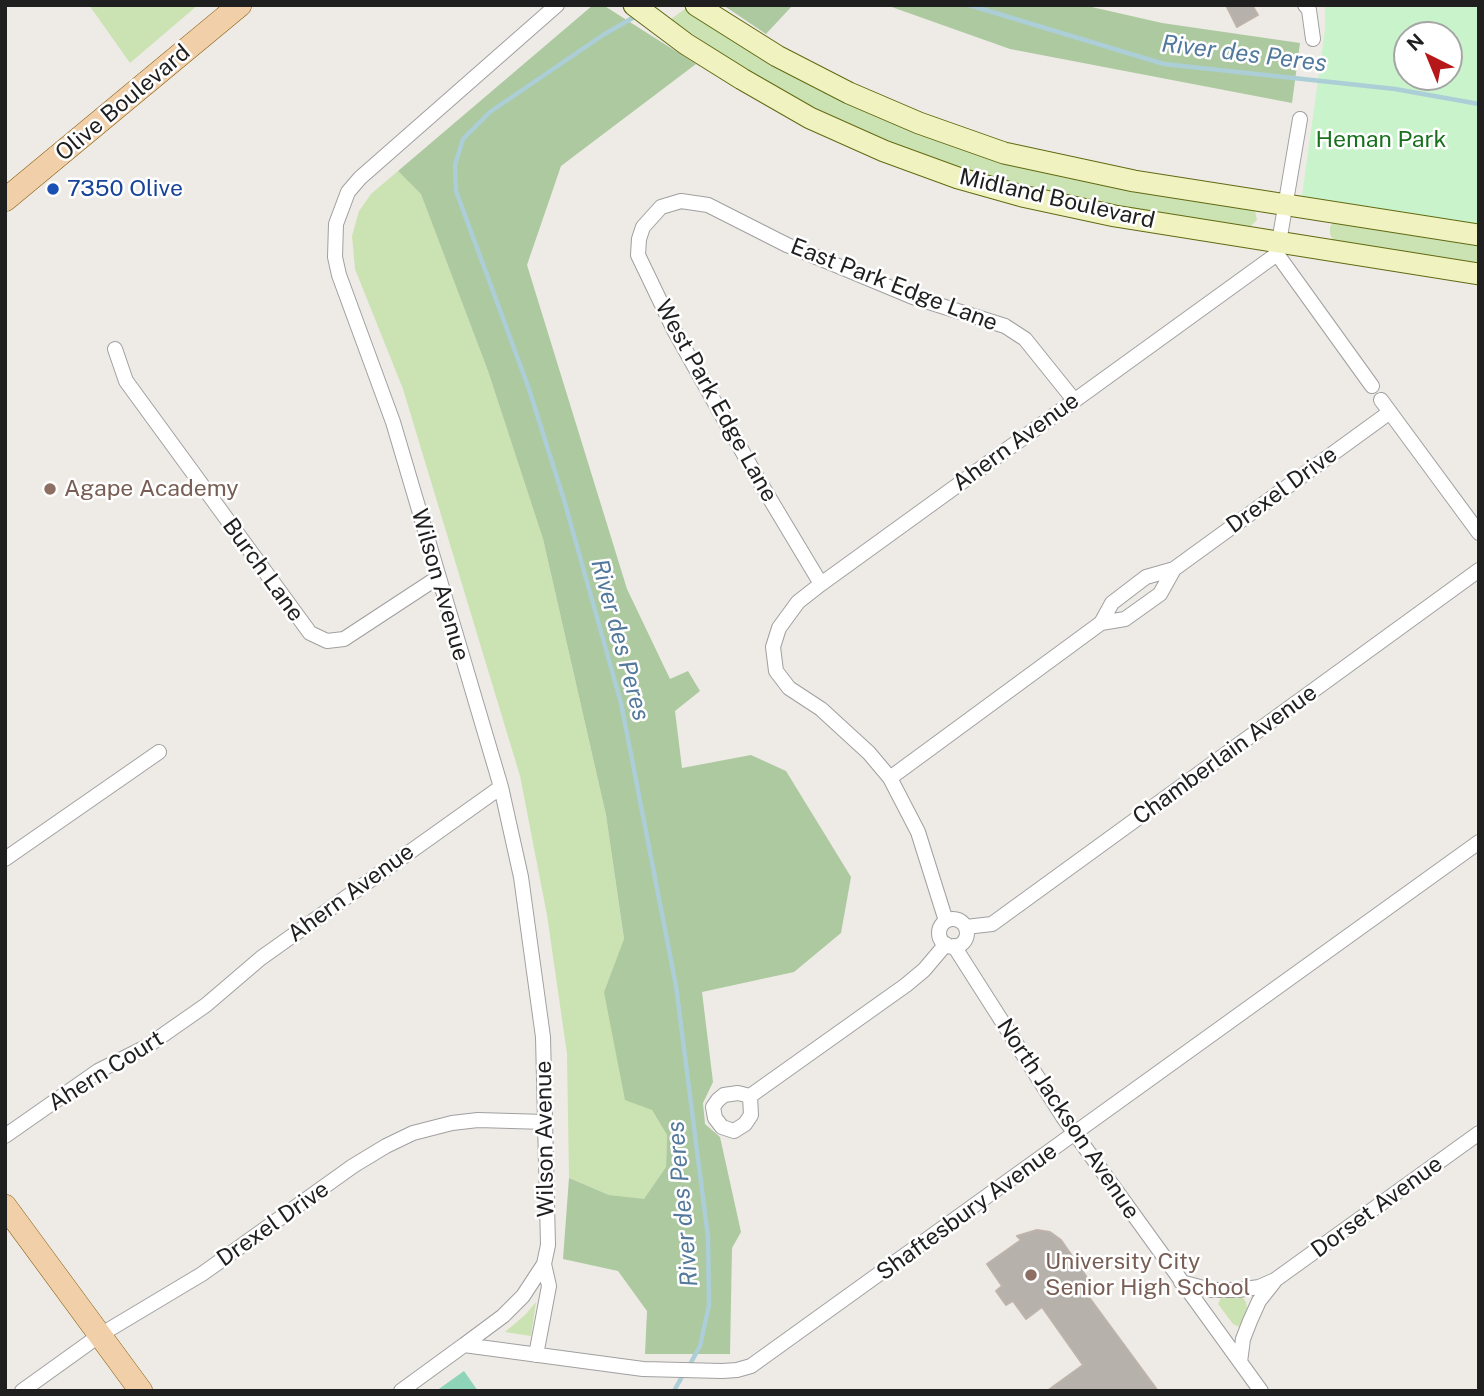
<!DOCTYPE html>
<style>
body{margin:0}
#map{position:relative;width:1484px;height:1396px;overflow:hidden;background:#eeebe6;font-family:"Public Sans",sans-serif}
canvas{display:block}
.frame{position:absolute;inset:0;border:7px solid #1f1f1f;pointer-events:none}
.north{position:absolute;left:1393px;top:21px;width:70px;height:70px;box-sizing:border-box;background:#fff;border:2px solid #a5a5a5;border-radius:50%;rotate:317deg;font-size:19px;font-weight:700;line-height:28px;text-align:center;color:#1f1f1f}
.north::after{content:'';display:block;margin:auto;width:24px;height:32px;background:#b6181a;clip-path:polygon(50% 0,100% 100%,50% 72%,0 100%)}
</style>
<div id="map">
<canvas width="1484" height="1396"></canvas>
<div class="frame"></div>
<div class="north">N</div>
</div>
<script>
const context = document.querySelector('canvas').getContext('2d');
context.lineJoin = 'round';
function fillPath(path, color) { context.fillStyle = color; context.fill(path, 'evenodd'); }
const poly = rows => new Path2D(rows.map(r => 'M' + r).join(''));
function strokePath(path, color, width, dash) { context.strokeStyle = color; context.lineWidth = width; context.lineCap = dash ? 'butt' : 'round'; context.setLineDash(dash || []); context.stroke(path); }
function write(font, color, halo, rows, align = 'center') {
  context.font = font + ' "Public Sans",sans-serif'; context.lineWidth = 5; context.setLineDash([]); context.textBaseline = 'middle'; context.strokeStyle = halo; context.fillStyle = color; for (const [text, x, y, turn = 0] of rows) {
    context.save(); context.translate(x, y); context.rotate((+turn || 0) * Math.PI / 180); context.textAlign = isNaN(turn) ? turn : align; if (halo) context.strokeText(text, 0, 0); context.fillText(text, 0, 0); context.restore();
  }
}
fillPath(poly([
 [89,5,198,5,130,63],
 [685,9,856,104,1254,207,1257,220,1250,227,1246,229,1059,194,1000,180,932,158,883,139,809,105,734,63,671,19],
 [398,171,421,193,488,371,543,539,606,815,624,940,604,992,652,1110,667,1135,666,1167,644,1200,609,1195,569,1178,567,1054,547,915,520,776,403,389,355,269,352,236,359,211,371,194],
 [1334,221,1479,242,1479,263,1333,240,1330,234,1330,227],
 [1242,1297,1246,1302,1247,1308,1243,1322,1239,1327,1233,1324,1218,1304,1221,1298],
 [536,1302,531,1336,505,1332,525,1315]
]), '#cbe2b2');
fillPath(poly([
 [593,5,603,5,696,64,561,166,527,265,627,589,670,679,688,671,700,691,675,711,682,768,751,755,786,771,851,877,841,933,794,972,702,992,713,1082,703,1103,705,1124,720,1137,741,1232,732,1248,730,1354,645,1354,647,1311,618,1271,563,1259,569,1178,609,1195,644,1199,666,1167,667,1135,652,1110,625,1100,604,992,624,939,606,815,543,539,488,371,421,194,398,171],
 [723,5,793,5,766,34],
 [886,5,1083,5,1162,23,1300,43,1292,103,1010,49]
]), '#adc9a0');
fillPath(poly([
 [1325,5,1479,5,1479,225,1302,196,1325,30],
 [1407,35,1449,35,1449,77,1407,77]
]), '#c8f3cb');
fillPath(poly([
 [464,1371,478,1391,436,1391]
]), '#8dd4b8');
strokePath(poly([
 [969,5,1164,64,1395,89,1479,104],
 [636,16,603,35,490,112,463,139,455,165,456,191,529,389,564,500,621,703,676,986,708,1237,709,1305,700,1346,689,1366],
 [674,1391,684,1373]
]), '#acced7', 4.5);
const building = poly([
 [1226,5,1252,5,1258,15,1237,27,1226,5],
 [1037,1230,1050,1232,1061,1240,1088,1279,1080,1285,1158,1391,1047,1391,1083,1365,1042,1307,1026,1319,1013,1301,1006,1305,996,1291,1002,1286,987,1264,1021,1240,1017,1236,1037,1230]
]);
fillPath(building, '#b7b1ac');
strokePath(building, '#beb3aa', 2);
const street = poly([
 [1305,5,1309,10,1313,39],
 [1300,119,1277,254,1372,386],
 [115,349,126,381,310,633,327,641,344,639,437,578],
 [1381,400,1479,533],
 [821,584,755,474,674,330,638,255,639,239,643,227,661,207,681,201,708,205,787,245,848,270,913,297,1005,326,1025,339,1074,400],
 [1101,623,1125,619,1160,594,1174,569],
 [890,778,1101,623,1112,603,1146,577,1174,569,1390,412],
 [5,859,159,752],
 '939 933a14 14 0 1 1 28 0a14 14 0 1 1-28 0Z',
 [946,921,918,832,890,778,869,753,821,709,789,688,776,671,773,647,779,628,798,602,821,584,1277,254],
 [966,927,992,924,1479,570],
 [954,946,1063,1117,1261,1391],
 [750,1096,751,1115,745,1124,734,1131,722,1127,715,1118,713,1107,718,1100,724,1095,738,1093,750,1096,906,985,924,970,946,944],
 [5,1136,98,1071,146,1047,173,1028,206,1005,261,958,501,787],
 [1181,1282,1211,1290,1238,1290,1259,1287,1275,1280,1479,1133],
 [464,1345,503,1316,523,1296,544,1264,548,1245,543,1037,521,877,501,787,393,422,339,275,335,257,336,224,348,192,360,178,557,5],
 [536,1355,549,1286,544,1264],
 [1240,1362,1243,1339,1250,1321,1259,1301,1274,1282],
 [22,1391,100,1335,202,1274,353,1166,386,1146,413,1133,452,1123,478,1120,545,1122],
 [401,1391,464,1345,643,1369,722,1371,737,1370,751,1366,1479,842]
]);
const secondary = poly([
 [634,5,686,44,742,79,810,118,884,151,958,178,1022,196,1115,216,1479,274],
 [696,5,777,56,849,93,919,123,1004,153,1134,181,1479,235]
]);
const primary = poly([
 [5,200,240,5],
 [5,1206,141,1391]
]);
strokePath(street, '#a0a0a0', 16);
strokePath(secondary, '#626a12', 23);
strokePath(primary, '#885f12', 24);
strokePath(street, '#fff', 14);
strokePath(secondary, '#f0f2c0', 21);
strokePath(primary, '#f1d0a9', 23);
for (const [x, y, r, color] of [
 [53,189,7,"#1a4fb4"],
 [50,489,7,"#8d6e63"],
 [1031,1275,7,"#8d6e63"]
]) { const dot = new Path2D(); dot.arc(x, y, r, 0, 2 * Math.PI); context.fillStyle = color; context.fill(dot); strokePath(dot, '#fff', 2.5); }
write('23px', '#1f1f1f', '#fff', [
 ["Olive Boulevard",123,103,-40],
 ["Midland Boulevard",1057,199,13],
 ["East Park Edge Lane",894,285,21],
 ["West Park Edge Lane",716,401,61],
 ["Ahern Avenue",1016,442,-36],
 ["Drexel Drive",1282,490,-36],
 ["Burch Lane",263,570,54],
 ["Wilson Avenue",440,585,74],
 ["Chamberlain Avenue",1225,755,-36],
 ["Ahern Avenue",351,893,-36],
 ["Ahern Court",106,1071,-32],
 ["North Jackson Avenue",1068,1119,56],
 ["Wilson Avenue",545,1139,-91],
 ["Dorset Avenue",1377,1207,-36],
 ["Shaftesbury Avenue",967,1212,-36],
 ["Drexel Drive",273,1224,-35]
]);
write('23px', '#19711e', '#fff', [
 ["Heman Park",1381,140]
]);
write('23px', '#164399', '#fff', [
 ["7350 Olive",67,189]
], 'left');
write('23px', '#785e54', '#fff', [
 ["Agape Academy",64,489],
 ["University City",1045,1262],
 ["Senior High School",1045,1288]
], 'left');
write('italic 24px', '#53799c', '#fff', [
 ["River des Peres",1244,54,7],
 ["River des Peres",620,640,75],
 ["River des Peres",683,1204,-95]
]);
</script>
